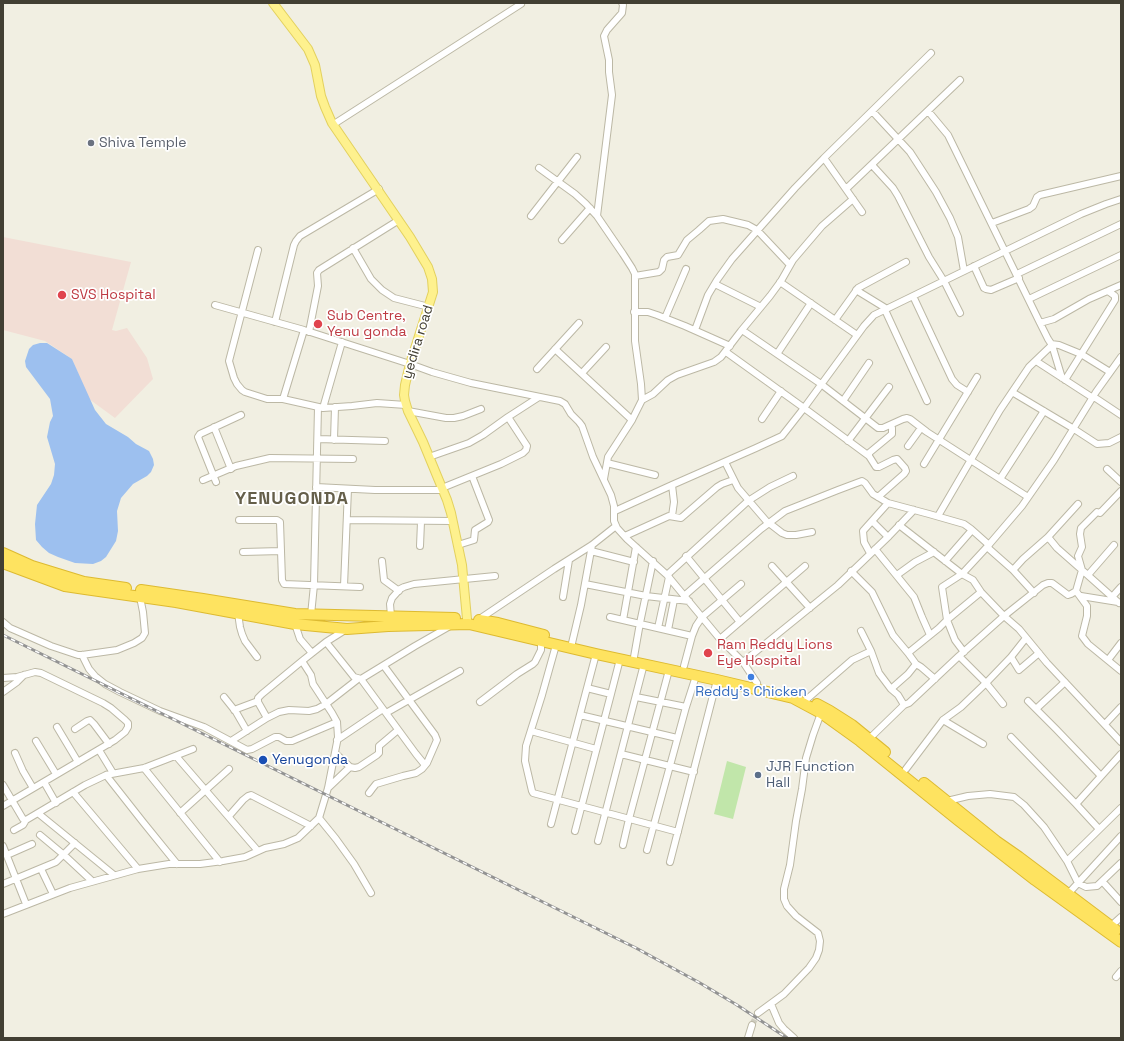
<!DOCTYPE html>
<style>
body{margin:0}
#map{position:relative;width:1124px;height:1041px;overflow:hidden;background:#f1efe2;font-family:"Space Grotesk",sans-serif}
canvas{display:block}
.frame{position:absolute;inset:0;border:4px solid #423f33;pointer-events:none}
</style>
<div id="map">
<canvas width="1124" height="1041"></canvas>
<div class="frame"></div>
</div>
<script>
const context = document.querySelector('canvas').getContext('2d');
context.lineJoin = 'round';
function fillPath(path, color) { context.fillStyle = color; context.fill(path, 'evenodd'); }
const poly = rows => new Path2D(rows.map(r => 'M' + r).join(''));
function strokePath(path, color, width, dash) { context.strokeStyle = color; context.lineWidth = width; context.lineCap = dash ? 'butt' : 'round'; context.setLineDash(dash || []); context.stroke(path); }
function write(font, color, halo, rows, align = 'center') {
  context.font = font + ' "Space Grotesk",sans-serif'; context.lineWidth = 3.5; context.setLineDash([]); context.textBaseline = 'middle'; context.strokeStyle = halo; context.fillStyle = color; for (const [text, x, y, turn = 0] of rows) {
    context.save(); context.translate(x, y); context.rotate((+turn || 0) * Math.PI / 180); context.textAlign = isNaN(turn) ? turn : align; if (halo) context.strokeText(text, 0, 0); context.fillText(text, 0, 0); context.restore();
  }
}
fillPath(poly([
 [3,237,131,262,112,330,116,331,127,328,147,358,153,379,115,418,89,399,72,359,45,341,3,330]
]), '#f2ded5');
fillPath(poly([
 [727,761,746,767,733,819,714,814]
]), '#c1e6aa');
fillPath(poly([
 [40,343,47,343,72,359,95,410,106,424,128,437,136,444,149,451,153,459,154,465,151,472,147,476,133,484,121,498,117,511,118,531,116,541,106,557,101,561,93,564,75,563,58,557,49,553,42,547,36,540,35,524,37,505,51,484,54,475,55,464,47,437,50,422,53,416,50,399,26,367,25,361,29,349,33,345]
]), '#9dc0ef');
strokePath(poly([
 [752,1025,758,1013]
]), '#ceccbf', 6, [6, 3]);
const minor = poly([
 [872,111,910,152,936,192,950,218,958,237,964,271],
 [928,111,948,135,1040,323],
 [334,124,521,4],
 [824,158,862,212],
 [872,165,893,188,898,196,929,257,944,281,960,313],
 [539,168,575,194,586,204,597,216],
 [846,189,960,80],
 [531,216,577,157],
 [992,223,1029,209,1033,206,1037,197,1040,195,1121,176],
 [562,240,590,208],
 [353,248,371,279,382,290,394,298,429,307],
 [258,250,229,361,234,378,237,384,242,390,245,392,267,399,283,399,323,408,352,406,377,403,406,405],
 [974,266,984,288,986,289,991,290,1019,278],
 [1017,274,1121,224],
 [635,276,659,272,662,269,664,260,667,257,678,255,687,240,699,230,709,221,723,219,748,225,757,230,790,265],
 [780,282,857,335],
 [715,284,761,307],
 [856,290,887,309],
 [913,296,952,379,957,385,968,392],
 [1029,299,1121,255],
 [215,305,304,330,410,364,432,372,471,383,560,401,565,404,571,414,579,422,582,426,593,457,611,495,614,506,614,521,617,528,627,539,667,575,720,639,743,662,757,683],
 [885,310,927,401],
 [634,312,648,312,657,315,685,326,730,346],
 [665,318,686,269],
 [835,320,858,288,906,262],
 [275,322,294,245,296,241,300,236,379,189],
 [695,330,708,295,717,280,732,259,795,188,824,158,931,53],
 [742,330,821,384,878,428,883,428,903,419,907,418,910,419,927,432,1028,497],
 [309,332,318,286,317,273,319,270,399,220],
 [1051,344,1059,345,1081,354,1110,372],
 [1052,345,1062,378],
 [555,349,632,420],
 [726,352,804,408,869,456],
 [777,354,811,303],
 [1036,361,1093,398],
 [537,369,579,323],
 [582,373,606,347],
 [1065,380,1115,300,1115,296,1108,291],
 [1012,392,1074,429,1097,444,1109,443,1121,437],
 [1094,397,1121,415],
 [283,399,304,330],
 [642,400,653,394,668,380,677,375,714,362,721,357,741,331,770,296,781,281,793,260,822,226,853,199],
 [843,401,869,363],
 [323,408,342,342],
 [408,411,446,418,454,418,463,416,481,409],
 [762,419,781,391],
 [214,427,231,469],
 [318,439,385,441],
 [334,440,335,407],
 [848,441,889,387],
 [908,446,921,428],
 [429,457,469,443,483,435,508,417,539,397],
 [725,462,738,488,768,523],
 [607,463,655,475],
 [924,464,977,377],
 [1107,469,1121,482],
 [604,479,608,457,632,420,642,400,641,384,635,341,635,274,632,268,623,254,597,216,612,95,609,72,609,60,604,36,607,30,622,13,623,5,622,3],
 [1000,479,1044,411],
 [203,480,236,466,270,458,353,459],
 [216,482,198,437,200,434,241,415],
 [672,485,674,502,672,516],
 [316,487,375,490,443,490],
 [442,488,501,464,523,453,526,450,527,446,525,443,508,417],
 [878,497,904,474,906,471,905,468,897,459,893,460,879,467,876,467,869,456,869,453,892,434,892,428,890,425],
 [615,511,672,485,756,448,782,436,804,408,864,326,874,315,1081,214,1106,204,1121,199],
 [938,516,1000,410,1029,367,1052,345,1048,339,1040,323,1054,319,1089,299,1121,285],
 [239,520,277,520,280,522,282,580,284,584,360,587],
 [347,520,452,521],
 [872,521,888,537],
 [769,523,782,533,787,535,796,535,812,532],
 [899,525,962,574,987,547,1013,570,1023,559,1048,537,1078,504],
 [625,536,669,516,681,518,717,487,722,484,733,480],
 [1048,537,1057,548,1082,570,1078,556,1082,547,1080,534,1081,528,1097,512,1100,513,1121,491],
 [458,545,474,540,475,530,488,522,489,520,472,476],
 [420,546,421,522],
 [987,547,1022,506,1054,460,1096,392,1121,357],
 [875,549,914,597,922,617,930,635],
 [591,551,634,562],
 [243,552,281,551],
 [870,553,864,542,863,531,888,503],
 [686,556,740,622],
 [382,561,384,580,399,591],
 [945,561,972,530],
 [772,566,810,608],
 [1013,570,1034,593],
 [851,571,872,592,893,635,908,653],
 [667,575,748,501,770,487,793,476],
 [897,575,915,562,934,552],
 [1088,575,1114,545],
 [585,584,646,596,689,601],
 [344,586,348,489],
 [1076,591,1082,570,1119,603],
 [981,592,947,620,942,587,962,574,973,580,981,592,1004,616,959,656,986,683,961,707,943,720,983,744],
 [684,596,761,529,785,511,838,490,862,481,865,483,873,494,888,503,929,514,964,524,971,529,989,545],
 [1081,596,1118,602],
 [563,597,569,560],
 [1112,597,1121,587],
 [238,613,240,627,242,634,245,641,257,657],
 [311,615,314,585,318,407],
 [391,616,390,604,392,598,400,589,404,587,414,584,495,576],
 [610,617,692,636],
 [478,620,554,569,592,545,616,526],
 [623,620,636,547],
 [3,622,10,628,17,631,51,646,78,655,82,655,117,650,134,643,142,638,145,633,143,612,140,597],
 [295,624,300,639,312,653],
 [658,628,669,577],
 [668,630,674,600],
 [861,631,871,651],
 [720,639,805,566],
 [326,642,354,677,361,679,415,646,450,626],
 [572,643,581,605,592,545],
 [556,645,542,695,526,746,525,761,532,791,533,793,678,832],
 [82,655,89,669,95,676,105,684,120,692,160,711,204,727,247,750,252,749,275,737,279,737,286,741,292,741,337,722],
 [634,657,640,623,653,561],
 [1011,657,1026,638],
 [1108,660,1121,643],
 [743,662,838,585,889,536,914,510],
 [916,664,908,653,939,628,947,620,955,640,964,652],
 [684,666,692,636,696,626,702,617,741,584],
 [1121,671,1088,644,1082,636,1087,616,1087,606,1076,591,1071,594,1068,595,1052,583,1048,583,1043,585,1038,589,1004,616,1019,629,1047,663,1121,742],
 [3,678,17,677,35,672,41,673,103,703,111,708,125,720,128,723,128,727,125,732,115,740,3,806],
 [361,679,416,754,425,765],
 [587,688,611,694],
 [3,692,17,682,24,675],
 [224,697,236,712,247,731],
 [636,697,686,707],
 [807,699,852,660,871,651,879,673,891,689],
 [1028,701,1056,729,1101,776],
 [480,702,517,674,533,664,535,662,541,650,541,641],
 [1003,704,986,683,1011,657,1019,670,1039,653],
 [904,705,898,695,891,689,908,674,916,664,921,667,935,679],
 [1036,709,1065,682],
 [234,710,258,701],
 [386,713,460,671],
 [580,715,677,738],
 [267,718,258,702,258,698,262,694,302,661,326,642,345,630],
 [1105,724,1121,707],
 [57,727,78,762],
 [75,729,87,721,90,720,94,724,109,744],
 [531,731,596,749],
 [1011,737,1076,804],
 [869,739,904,705,909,703,959,656],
 [337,740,383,709],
 [36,741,56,774],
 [231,741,267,718,279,712,289,710,309,711,317,709,326,704,358,679],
 [99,750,113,773],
 [15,753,23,771,33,788],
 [335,753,350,767,355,768,359,767,377,755,379,753,379,746,398,730],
 [621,754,694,772],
 [176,756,258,851],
 [144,768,220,862],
 [906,769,943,720],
 [106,775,143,822,177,864],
 [44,782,56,803],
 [3,785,23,819,26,820,85,785,106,775,144,768,193,749],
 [328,788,350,767],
 [73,792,138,869],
 [369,793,372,789,376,784,403,776,416,773,422,769,427,763,437,740,435,735,384,666],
 [947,801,968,796,990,794,1014,797,1024,805,1044,827,1067,861],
 [1121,808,1067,861,1078,883,1086,887,1097,886,1121,863],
 [180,813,229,769],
 [39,814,114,875],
 [229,816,243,800,248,796,251,795,311,826],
 [319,818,336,839,354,864,371,893],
 [551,824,596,654],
 [1099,829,1076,804,1121,754],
 [14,830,23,825,26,820],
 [575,831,611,694,620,659],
 [40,835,64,855,92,881],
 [598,841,644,664],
 [623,845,629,819,669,670],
 [3,846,26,904],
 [647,850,686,707,696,676],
 [7,855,32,844],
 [670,862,717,680],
 [41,869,53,894],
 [1102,881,1121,902],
 [3,884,56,862,75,843],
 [1068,894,1121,836],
 [3,914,70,888,138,869,169,864,200,864,223,861,245,857,265,848,284,844,298,838,319,818,328,788,338,737,337,722,332,713,313,684,311,675,302,661],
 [1111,926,1121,917],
 [1116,977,1121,971],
 [771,1004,779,1023,784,1029,794,1038],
 [758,1013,784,994,809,968,816,958,819,950,820,941,818,933,796,916,787,906,784,899,784,889,790,865,796,821,802,789,806,758,813,735,821,713],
 [748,1038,752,1025]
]);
const major = poly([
 [273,3,308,49,315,65,321,96,325,107,332,123,410,237,428,267,432,279,433,292,410,364,405,385,404,395,405,401,408,411,423,442,447,500,451,513,462,565,467,619]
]);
const highway = poly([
 [3,553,32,566,84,582,126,588],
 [3,563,65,586,85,589,176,602,295,624,347,629,388,626,469,624,596,654,717,680,793,698,821,713,860,741,958,820,1035,880,1121,942],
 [141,590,203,599,295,614,455,618],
 [479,620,498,623,544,635],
 [817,704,830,711,852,725,885,752],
 [924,783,996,841,1019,857,1116,930]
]);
strokePath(minor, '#bcb8a5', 8);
strokePath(major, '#e3d15e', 10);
strokePath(highway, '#ddba31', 12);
strokePath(minor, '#fff', 6);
strokePath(major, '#fef18e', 8);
strokePath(highway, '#fee360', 10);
const rail = poly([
 [3,635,636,948,700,983,737,1005,787,1038]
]);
strokePath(rail, '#939393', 3);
strokePath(rail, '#fff', 1.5, [4.5]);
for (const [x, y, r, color] of [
 [91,143,4,"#6b7280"],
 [62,295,5,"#e0444e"],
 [318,324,5,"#e0444e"],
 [708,653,5,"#e0444e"],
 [751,677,4,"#3f7fe0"],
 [263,760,5,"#1a4fb4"],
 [758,775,4,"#5c6f8a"]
]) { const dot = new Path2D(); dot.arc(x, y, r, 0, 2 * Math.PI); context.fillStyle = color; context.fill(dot); strokePath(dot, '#fff', 1.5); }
write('14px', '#5b616d', '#fff', [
 ["Shiva Temple",99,143]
], 'left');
write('14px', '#be3a42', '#fff', [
 ["SVS Hospital",71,295],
 ["Sub Centre,",327,316],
 ["Yenu gonda",327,332],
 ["Ram Reddy Lions",717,645],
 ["Eye Hospital",717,661]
], 'left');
write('14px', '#423f33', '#fff', [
 ["yedira road",418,342,-73]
]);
write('14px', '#366cbe', '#fff', [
 ["Reddy's Chicken",751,692]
]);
write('14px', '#164399', '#fff', [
 ["Yenugonda",272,760]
], 'left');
write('14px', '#4e5e75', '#fff', [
 ["JJR Function",766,767],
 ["Hall",766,783]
], 'left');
context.letterSpacing = '1px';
write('bold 18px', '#655f4a', '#fff', [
 ["YENUGONDA",292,499]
]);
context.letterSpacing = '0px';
</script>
